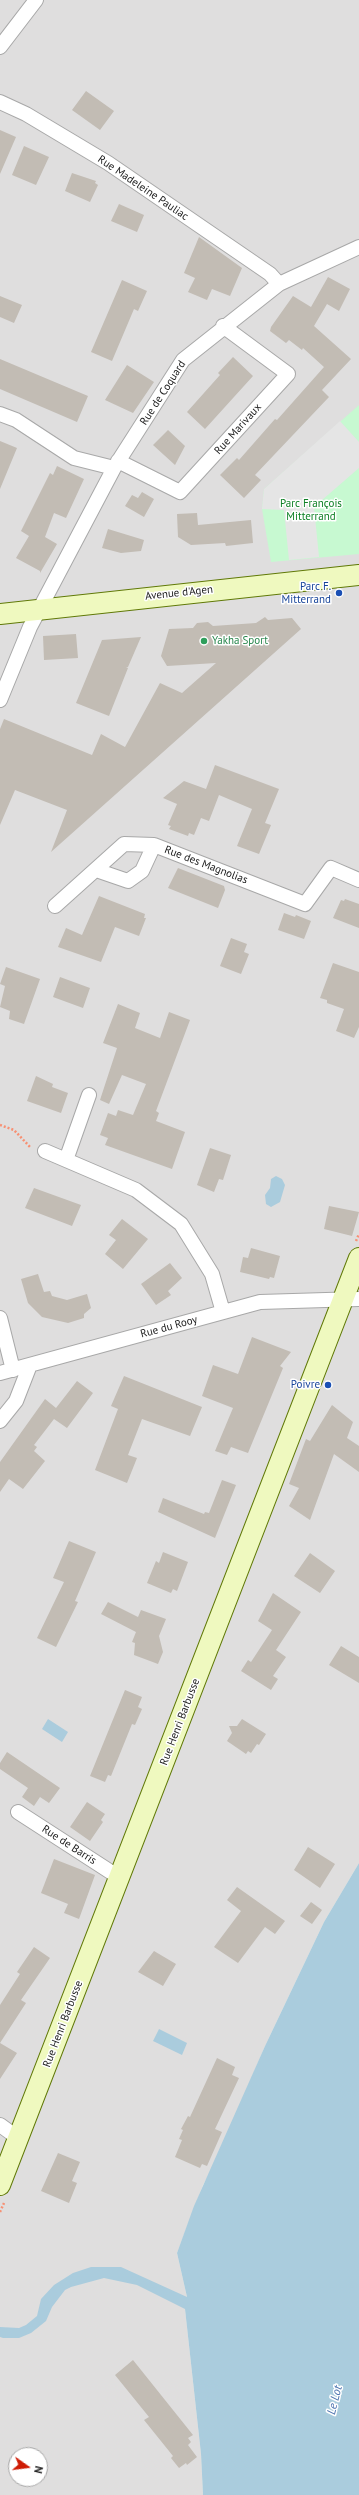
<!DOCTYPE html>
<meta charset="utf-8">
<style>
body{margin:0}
#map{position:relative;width:359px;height:2495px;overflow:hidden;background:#f1efe8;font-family:"PT Sans",sans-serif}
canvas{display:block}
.north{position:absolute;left:8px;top:2447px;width:40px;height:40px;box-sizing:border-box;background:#fff;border:1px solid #a6a6a6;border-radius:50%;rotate:104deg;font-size:11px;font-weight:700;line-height:16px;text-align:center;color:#212121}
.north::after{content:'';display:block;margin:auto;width:14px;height:18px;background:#ce1b04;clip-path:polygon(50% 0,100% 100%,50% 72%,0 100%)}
</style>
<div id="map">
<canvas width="359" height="2495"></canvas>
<div class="north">N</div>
</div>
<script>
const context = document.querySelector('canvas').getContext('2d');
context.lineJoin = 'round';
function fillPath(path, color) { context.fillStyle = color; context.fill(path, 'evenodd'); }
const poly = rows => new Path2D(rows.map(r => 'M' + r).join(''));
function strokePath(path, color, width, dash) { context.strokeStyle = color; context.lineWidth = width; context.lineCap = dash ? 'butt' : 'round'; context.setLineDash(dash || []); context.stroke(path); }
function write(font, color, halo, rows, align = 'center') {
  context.font = font + ' "PT Sans",sans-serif'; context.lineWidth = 3; context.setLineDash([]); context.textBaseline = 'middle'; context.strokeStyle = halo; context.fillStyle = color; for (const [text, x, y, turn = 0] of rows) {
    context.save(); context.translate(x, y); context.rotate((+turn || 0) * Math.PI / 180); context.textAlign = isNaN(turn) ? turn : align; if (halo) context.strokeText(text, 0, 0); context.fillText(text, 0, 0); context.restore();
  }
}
fillPath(poly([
 [0,0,359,0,359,1863,324,1922,265,2046,217,2159,203,2185,177,2253,187,2297,185,2309,201,2454,203,2495,0,2495],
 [16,2455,40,2455,40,2479,16,2479]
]), '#dfdede');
fillPath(poly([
 [359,405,359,554,271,562,262,509,264,489]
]), '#c7f9d1');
fillPath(poly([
 [340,421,359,442,359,468,314,507,319,557,289,560,284,510,262,509,264,489]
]), '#e5e5e5');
fillPath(poly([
 [276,1176,282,1179,285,1185,280,1202,271,1207,266,1204,265,1195,270,1188,271,1179],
 [48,1719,68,1732,62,1742,42,1729],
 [359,1863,359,2495,203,2495,201,2454,185,2309,137,2285,104,2278,71,2287,65,2290,52,2307,46,2321,31,2333,19,2338,3,2338,0,2337,0,2327,19,2328,26,2325,37,2316,41,2299,54,2285,73,2273,91,2267,121,2267,187,2297,177,2253,194,2206,265,2046,324,1922],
 [159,2029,187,2043,182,2055,153,2041]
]), '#acd');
fillPath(poly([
 [86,91,114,111,100,130,72,110],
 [0,130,16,137,0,174],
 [24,146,49,157,36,185,12,175],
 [72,173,96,181,95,183,98,185,90,202,65,191],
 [119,204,144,215,137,232,111,221],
 [199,237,242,268,230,296,212,289,207,300,188,292,195,278,184,273],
 [328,277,350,289,339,311,327,304,314,326,351,359,322,390,329,397,255,475,261,480,244,498,220,475,237,458,239,460,275,419,277,420,324,367,303,348,302,350,289,340,286,343,270,331,271,327,293,296,311,307],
 [122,280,147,291,138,311,134,309,112,361,91,352],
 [0,296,22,305,14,323,0,317],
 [233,357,253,376,205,429,187,412,220,375,218,373],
 [0,359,88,396,77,422,0,389],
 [127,365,154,382,133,413,105,400],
 [168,430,185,446,175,465,153,445],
 [0,441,17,448,0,489],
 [57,466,84,479,66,518,54,513,45,537,57,544,40,573,40,571,16,558,29,536,21,531,50,473,53,475],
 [142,492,154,499,144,517,125,506,132,495,138,498],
 [197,513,198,525,251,520,253,543,226,546,225,543,191,545,178,537,177,514],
 [108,529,144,540,141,551,121,553,102,548],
 [265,617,268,620,292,618,301,629,51,852,67,810,15,790,0,825,0,729,4,719,92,755,101,734,125,747,160,683,182,693,216,663,167,666,161,656,169,629,193,628,197,623,208,622,213,626,256,623],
 [76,634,78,658,44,660,43,636],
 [141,637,128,667,126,667,128,668,109,716,76,703,102,640],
 [215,765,279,789,265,823,271,825,259,854,237,846,252,809,219,795,209,821,201,818,194,835,189,833,188,836,169,829,171,826,168,825,177,804,163,798,184,781,206,789],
 [178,868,224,886,225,890,218,908,168,888],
 [99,896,145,914,144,918,146,918,139,936,115,927,101,962,58,947,66,928,82,935],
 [345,899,359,904,359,928,333,918,341,900,344,901],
 [284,913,295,917,296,915,311,921,304,939,278,930],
 [231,938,247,944,244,952,249,954,241,974,220,966],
 [333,963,359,972,359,1027,354,1038,336,1031,344,1009,327,1003,327,1000,320,998],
 [6,967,40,979,24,1024,9,1019,10,1011,0,1007,5,986,0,984],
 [60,977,90,988,83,1008,53,997],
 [118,1004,140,1013,135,1028,160,1038,169,1012,190,1020,156,1111,159,1113,156,1121,185,1132,172,1169,105,1145,108,1138,100,1135,108,1113,116,1116,118,1110,133,1115,146,1084,122,1075,109,1104,100,1100,117,1048,103,1043],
 [36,1076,53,1084,52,1087,68,1093,61,1113,27,1101],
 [210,1148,231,1155,223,1180,219,1179,214,1192,197,1185],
 [34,1188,81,1205,72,1226,25,1208],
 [329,1206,359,1212,352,1236,324,1229],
 [122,1219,148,1239,123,1269,105,1254,116,1240,109,1235],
 [251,1248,280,1256,274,1278,270,1277,269,1279,240,1272,243,1257,248,1258],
 [170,1263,182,1278,168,1291,171,1295,156,1305,141,1284],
 [38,1274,44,1292,50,1291,52,1296,67,1300,87,1294,91,1308,84,1314,84,1318,68,1323,42,1317,28,1303,21,1279],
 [252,1337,291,1352,280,1366,283,1368,248,1453,231,1447,227,1455,215,1451,233,1408,202,1396,213,1365,238,1374],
 [124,1376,202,1407,190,1436,142,1419,128,1455,137,1458,127,1483,95,1470,118,1409,111,1406],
 [77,1381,93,1393,67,1428,54,1419,34,1445,37,1447,34,1451,45,1461,23,1489,9,1479,0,1492,0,1462,45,1399,56,1408],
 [332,1405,353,1422,347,1438,359,1446,359,1472,334,1454,310,1520,289,1506,299,1488,289,1484,306,1439,310,1441],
 [222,1480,236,1485,215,1538,158,1512,163,1498,204,1514,205,1512,209,1513],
 [69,1541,96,1552,75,1601,78,1602,56,1647,37,1638,64,1582,53,1578],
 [163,1552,188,1562,177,1591,173,1589,171,1593,147,1583,156,1561,159,1563],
 [310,1553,335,1571,320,1593,294,1576],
 [273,1593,301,1612,276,1650,286,1657,273,1676,278,1679,271,1690,241,1671,248,1660,251,1662,272,1630,258,1621],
 [108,1602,138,1617,141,1610,166,1619,159,1636,163,1652,158,1664,134,1655,135,1643,132,1642,136,1632,101,1614],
 [341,1646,359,1657,359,1683,329,1665],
 [125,1690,142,1697,138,1707,142,1709,135,1725,132,1724,111,1776,108,1775,105,1782,90,1776],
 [242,1719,266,1734,259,1745,257,1744,251,1753,248,1751,246,1754,227,1741,232,1733,229,1726,237,1726],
 [7,1752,60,1788,49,1803,40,1797,34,1806,22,1797,28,1788,0,1769,0,1763],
 [87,1802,105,1814,101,1820,103,1822,90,1841,70,1827],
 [308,1847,335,1864,320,1888,294,1870],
 [54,1859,95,1875,79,1919,64,1913,68,1904,41,1893],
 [237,1887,285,1921,275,1934,265,1927,238,1963,214,1947,241,1911,227,1900],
 [311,1902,322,1910,312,1924,300,1916],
 [34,1947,50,1958,21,2000,26,2003,0,2043,17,2053,0,2079,0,2005,20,1974,17,1972],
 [154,1951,176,1964,163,1986,138,1972],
 [217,2058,235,2067,232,2075,239,2078,215,2129,222,2132,207,2166,202,2164,200,2168,175,2157,182,2140,179,2139,183,2130,181,2129,188,2116,190,2117],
 [58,2153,80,2162,72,2181,77,2183,69,2203,41,2191],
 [133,2360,193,2435,188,2438,191,2442,188,2445,197,2457,187,2465,186,2463,179,2468,171,2458,173,2456,144,2420,149,2417,115,2375]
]), '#c2bcb4');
const minor = poly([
 [0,47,36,0],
 [0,102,26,114,108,163,270,274,279,284],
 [0,414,16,420,74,458,114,468],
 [118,461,180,492,288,374,223,326],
 [0,700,30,627,114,468,183,360,279,284,359,247],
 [96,870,128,881,142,871,154,845],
 [55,906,124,844,154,845,305,904,331,868,359,880],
 [89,1095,66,1160,136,1190,181,1224,212,1274,223,1312],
 [45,1151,66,1160],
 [0,1318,13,1370],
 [0,1373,260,1302,359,1299],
 [0,1421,16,1401,30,1365],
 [18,1812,120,1878],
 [0,2125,18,2138]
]);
const secondary = poly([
 [0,614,359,575],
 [0,2185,359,1258]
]);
strokePath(minor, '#a8a8a8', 16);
strokePath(secondary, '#607907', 22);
strokePath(poly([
 [0,1125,14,1130,31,1148],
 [356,1241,359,1234],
 [0,2212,4,2203]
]), '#f79073', 2.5, [2, 2]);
strokePath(minor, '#fff', 14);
strokePath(secondary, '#eff9bf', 20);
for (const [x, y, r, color] of [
 [339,593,4,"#1a4fb4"],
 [204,641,4,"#2e9e5b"],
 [328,1385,4,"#1a4fb4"]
]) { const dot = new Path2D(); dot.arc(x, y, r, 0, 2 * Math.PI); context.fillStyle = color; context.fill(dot); strokePath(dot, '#fff', 1.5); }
write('11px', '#212121', '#fff', [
 ["Rue Madeleine Pauliac",143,188,34],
 ["Rue de Coquard",163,393,-57],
 ["Rue Marivaux",238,429,-48],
 ["Avenue d'Agen",179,593,-6],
 ["Rue des Magnolias",206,865,21],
 ["Rue du Rooy",169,1327,-15],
 ["Rue Henri Barbusse",180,1722,-69],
 ["Rue de Barris",69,1845,33],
 ["Rue Henri Barbusse",63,2024,-69]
]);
write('11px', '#0e8025', '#fff', [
 ["Parc François",311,504],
 ["Mitterrand",311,517]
]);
write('11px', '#164399', '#fff', [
 ["Parc F.",331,587],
 ["Mitterrand",331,600],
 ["Poivre",320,1385]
], 'right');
write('11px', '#27864d', '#fff', [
 ["Yakha Sport",212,641]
], 'left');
write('italic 12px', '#4e74b0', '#fff', [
 ["Le Lot",335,2400,-76]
]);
</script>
